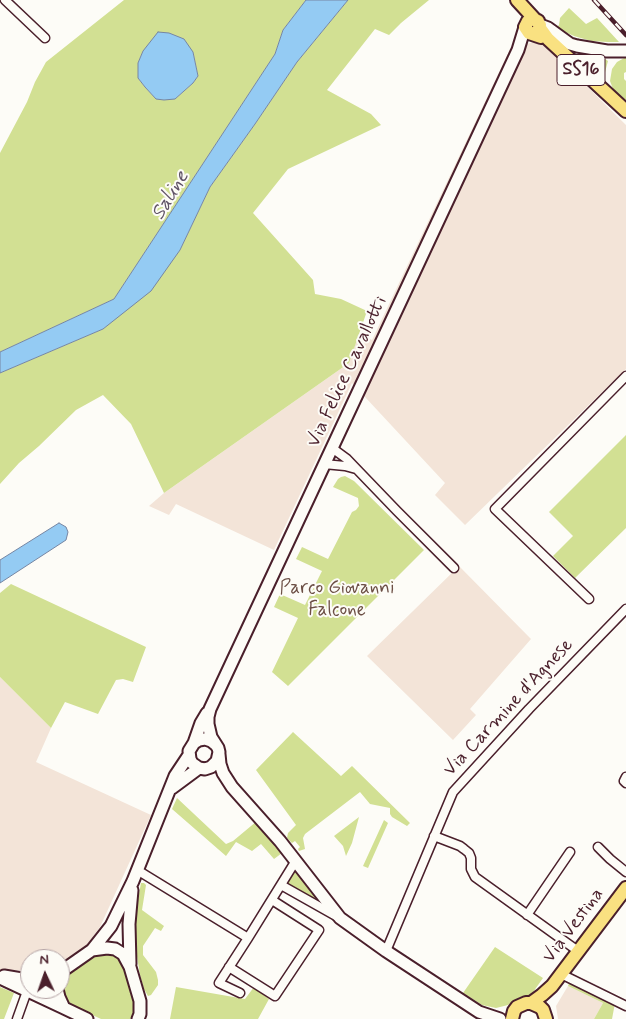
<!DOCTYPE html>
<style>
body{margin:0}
#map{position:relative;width:626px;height:1019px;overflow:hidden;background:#fdfcf7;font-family:Mynerve,sans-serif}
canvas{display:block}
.north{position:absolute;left:20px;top:949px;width:50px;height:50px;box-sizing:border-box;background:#fdfcf7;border:1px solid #b5a4a5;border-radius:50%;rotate:357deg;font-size:14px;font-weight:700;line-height:20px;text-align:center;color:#4a1f2b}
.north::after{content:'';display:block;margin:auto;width:18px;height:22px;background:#4a1f2b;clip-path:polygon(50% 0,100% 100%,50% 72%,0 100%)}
</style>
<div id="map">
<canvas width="626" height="1019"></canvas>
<div class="north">N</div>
</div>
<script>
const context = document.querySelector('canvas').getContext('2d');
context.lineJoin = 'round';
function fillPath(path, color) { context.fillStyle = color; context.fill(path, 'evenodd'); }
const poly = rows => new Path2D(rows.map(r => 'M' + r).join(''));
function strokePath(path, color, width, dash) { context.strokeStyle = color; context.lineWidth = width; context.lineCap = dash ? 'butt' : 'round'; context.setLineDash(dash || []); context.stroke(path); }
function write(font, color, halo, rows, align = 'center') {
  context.font = font + ' Mynerve,sans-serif'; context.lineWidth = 4; context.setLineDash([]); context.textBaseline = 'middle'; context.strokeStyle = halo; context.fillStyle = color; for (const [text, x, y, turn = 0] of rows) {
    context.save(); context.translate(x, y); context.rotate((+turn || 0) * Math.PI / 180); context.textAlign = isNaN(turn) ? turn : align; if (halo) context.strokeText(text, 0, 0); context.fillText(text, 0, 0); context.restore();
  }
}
fillPath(poly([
 [540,40,626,125,626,369,465,525,435,495,445,483,352,383,274,550,176,504,169,515,149,506,164,493,349,363,359,333,372,340,510,49],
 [459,566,531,639,470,709,476,715,453,740,367,656],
 [0,677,51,728,36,762,151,815,100,927,84,949,67,963,60,965,60,959,30,959,30,971,0,970],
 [568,986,603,1003,594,1019,558,1019,556,1006]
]), '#f3e4d8');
fillPath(poly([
 [124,0,306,0,283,30,275,54,114,299,0,352,0,153,27,102,35,82,46,62],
 [143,51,193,52,198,76,193,83,175,99,156,99,145,87,138,78,138,63],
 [348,0,429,0,401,23,389,35,375,29,327,90,371,114,381,125,288,169,253,213,313,280,315,294,341,299,367,311,349,363,164,493,131,424,103,395,76,410,39,446,19,463,0,484,0,373,103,329,180,250,210,187,255,124,297,62],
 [569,8,586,24,597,18,619,42,608,42,591,41,574,36,556,28,559,25,560,18],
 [581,52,590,56,604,58,608,61,604,76,600,76,578,56],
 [626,57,626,72,624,73,624,79,626,81,626,100,621,98,613,89,610,81,612,69,617,62],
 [626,435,626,528,575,578,553,556,573,536,549,512],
 [345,476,354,481,424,550,288,686,272,672,298,618,274,607,280,594,305,605,322,571,296,559,302,547,328,559,352,512,356,510,359,506,358,498,333,487,338,479,341,477],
 [11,584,146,647,133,682,123,679,116,680,98,714,65,702,51,728,0,677,0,593],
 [293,732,341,776,352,766,410,823,407,826,392,817,390,814,390,808,370,804,360,792,305,834,303,838,305,849,299,851,298,849,300,847,295,841,292,843,287,838,288,833,296,825,256,770],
 [177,798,226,844,233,841,257,821,282,853,274,859,261,844,252,851,236,842,226,856,172,809],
 [359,817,352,843,346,856,343,846,334,836],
 [384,820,388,823,368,868,363,866],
 [294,868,322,906,284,884],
 [141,883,144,883,146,885,142,910,164,926,161,931,155,928,143,946,143,955,156,972,158,980,158,985,151,995,148,996,144,989,140,975,135,944,136,910],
 [495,947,543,978,531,995,520,997,508,1005,496,1008,482,1005,463,993],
 [99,953,113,953,120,959,125,968,135,1007,133,1015,130,1019,101,1019,69,1004,66,1002,62,990,65,979,70,971,94,954],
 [569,983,615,1003,612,1019,594,1019,603,1003,568,986],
 [0,987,14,993,4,1019,0,1019],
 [176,987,245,999,254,987,269,999,258,1019,170,1019]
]), '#d2e093');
const water = poly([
 [306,0,348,0,297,62,255,124,210,187,180,250,151,291,103,329,0,373,0,352,114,299,275,54,283,30,306,0],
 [158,32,169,33,184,39,193,52,198,76,193,83,175,99,164,100,156,99,145,87,138,78,138,63,143,51,158,32],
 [59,523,66,527,68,532,66,540,0,583,0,560,59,523]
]);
fillPath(water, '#94cbf3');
strokePath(water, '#7686a3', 1);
const street = poly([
 [5,0,45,38],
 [332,448,347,459,397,511,454,568],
 [324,464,345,466,356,469],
 [589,599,495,509,626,376],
 [626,777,624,781,626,783],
 [434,836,460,846,464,849,469,853,471,858,471,869,475,877,578,951],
 [598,847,610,859,626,872],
 [142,873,248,938],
 [281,885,336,916],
 [527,915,570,852],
 [386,951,453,792,529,709,626,609],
 [229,967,275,996,319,930,272,900],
 [561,974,626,1006],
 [240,993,219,983,248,938,295,862],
 [17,1019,27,991]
]);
const secondary = poly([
 [540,25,548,28,570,44,577,46,607,51,626,51],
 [194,743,201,723,207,713],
 [216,745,211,741,205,739,199,740,194,743,189,751,190,759,192,763,199,768,205,769,211,767,217,761,219,752,218,748,211,737,208,724,208,717,210,709,518,50,525,27],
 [219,754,220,764,223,773,232,787,280,841,340,918,386,951,479,1012,500,1019],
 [172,788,199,768],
 [92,950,111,926,133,881,175,776,189,755],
 [130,964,129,924,132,890],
 [4,976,22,979,30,979],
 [60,977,62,971,92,950,107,948,115,949,123,954,130,967,140,1001,140,1014,138,1019],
 [0,978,64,1008],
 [57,989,59,997,64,1008,87,1019]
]);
const primary = poly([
 [517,0,540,25,539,30,533,34],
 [538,21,533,19,528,21,525,27,529,33,541,37],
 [540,28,548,39,626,111],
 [531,1003,542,995,552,986,626,888],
 [512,1019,514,1011,517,1007,526,1003,531,1003,540,1007,543,1010,546,1019]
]);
strokePath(street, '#4a1f2b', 11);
strokePath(secondary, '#4a1f2b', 15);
strokePath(primary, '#4a1f2b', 16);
strokePath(street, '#fdfcf7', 8);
strokePath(secondary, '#fdfcf7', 11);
strokePath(primary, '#f9e181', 12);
const rail = poly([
 [594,0,626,35]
]);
strokePath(rail, '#4a1f2b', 4.5);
strokePath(rail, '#fdfcf7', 2.5, [8]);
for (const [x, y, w] of [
 [581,70,48]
]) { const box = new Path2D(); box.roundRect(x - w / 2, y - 15.5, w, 31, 4); context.fillStyle = '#fdfcf7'; context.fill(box); strokePath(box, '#4a1f2b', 1); }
write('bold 18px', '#4a1f2b', null, [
 ["SS16",581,70]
]);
write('19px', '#4a1f2b', '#fdfcf7', [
 ["Via Felice Cavallotti",348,372,-65],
 ["Via Carmine d'Agnese",509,708,-47],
 ["Via Vestina",574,926,-53]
]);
write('19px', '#6c4f45', '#fdfcf7', [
 ["Parco Giovanni",337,589],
 ["Falcone",337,611]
]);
write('italic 20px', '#605367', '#fdfcf7', [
 ["Saline",171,196,-59]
]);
</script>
